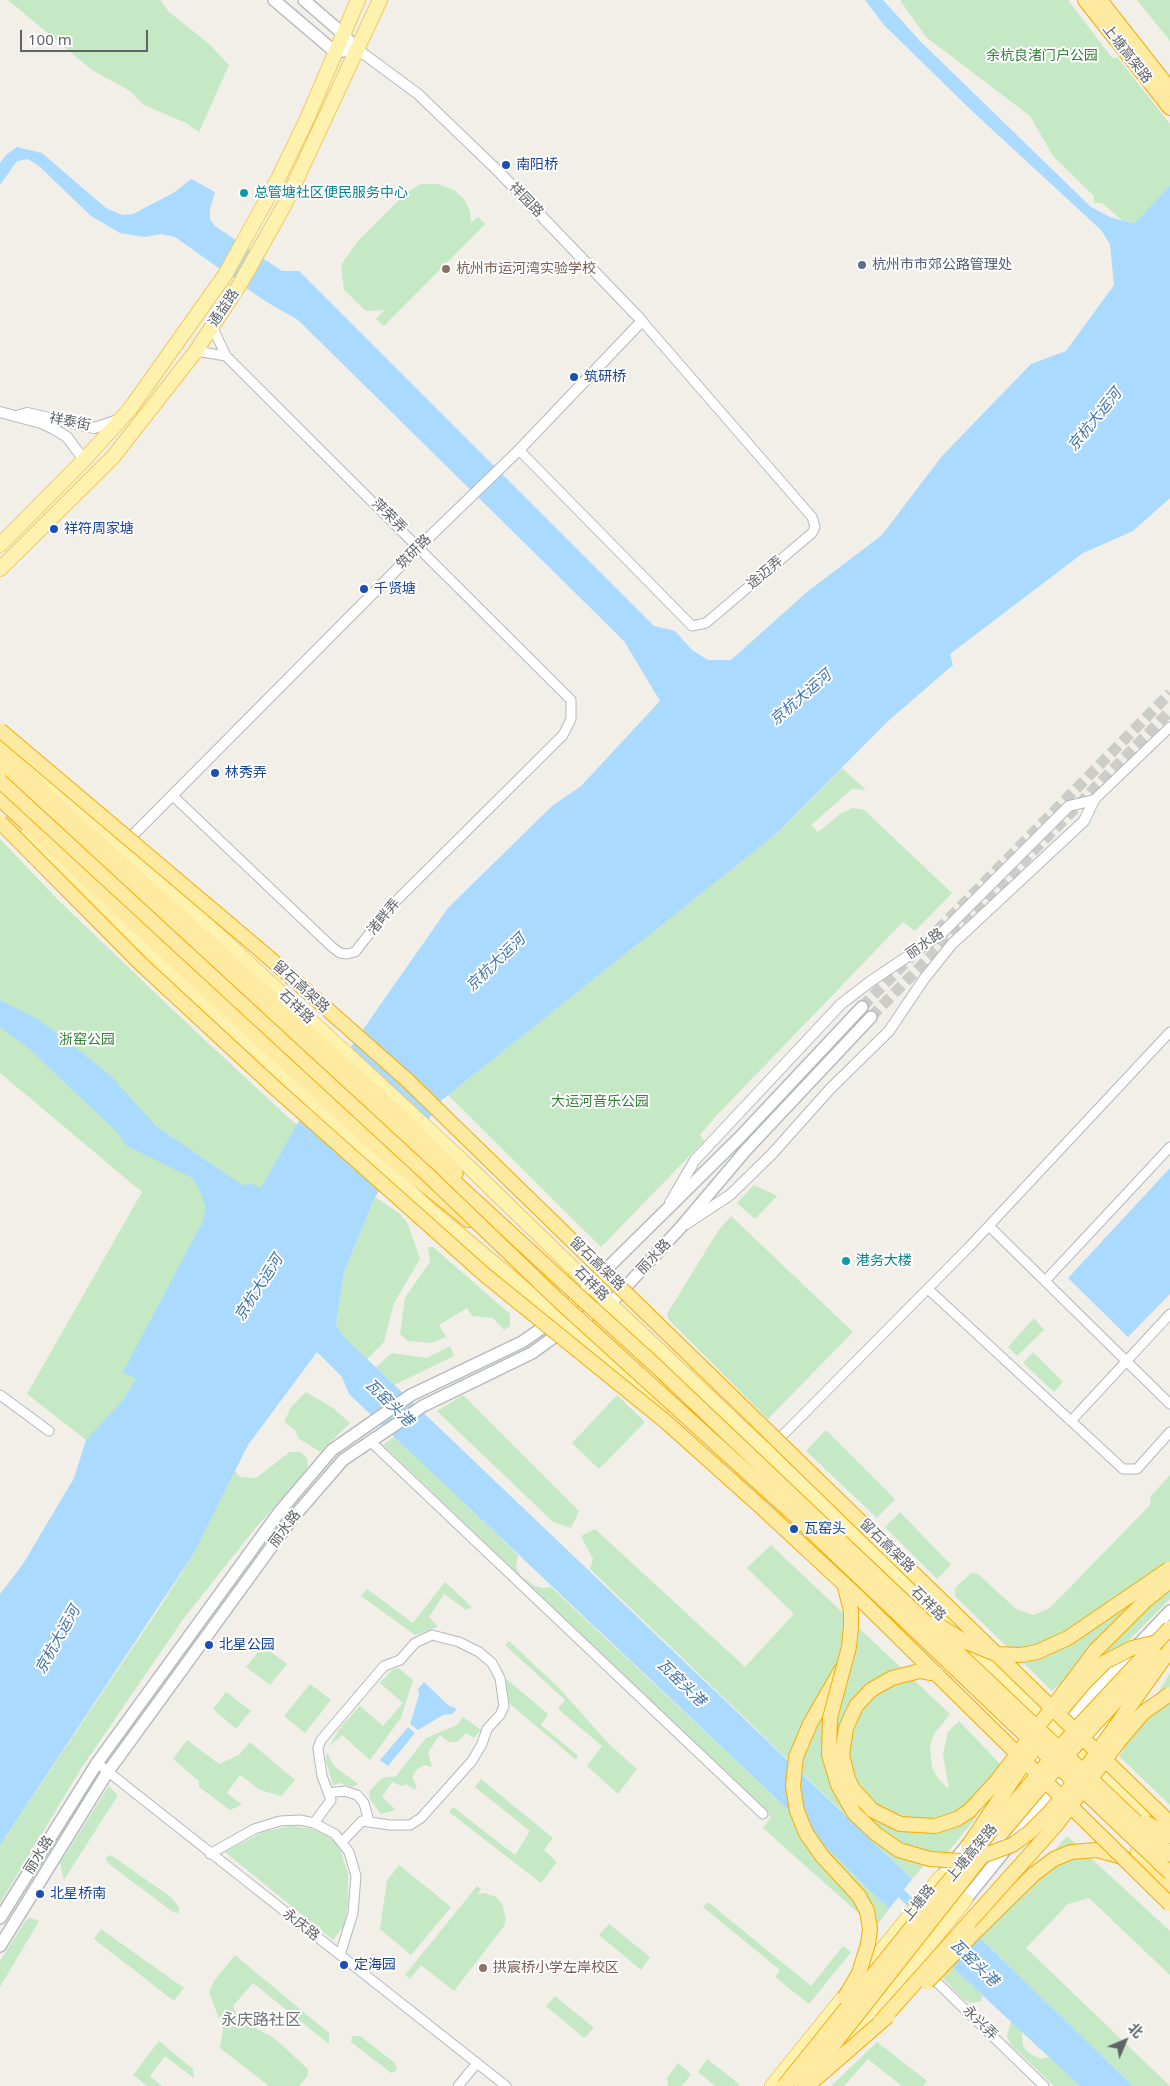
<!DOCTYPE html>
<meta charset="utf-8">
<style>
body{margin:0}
#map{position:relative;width:1170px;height:2086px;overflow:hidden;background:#f1efe8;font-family:"Noto Sans","Noto Sans SC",sans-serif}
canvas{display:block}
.north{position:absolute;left:1100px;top:2016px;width:50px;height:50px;-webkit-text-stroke:4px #fff;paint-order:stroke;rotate:45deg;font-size:14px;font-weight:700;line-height:20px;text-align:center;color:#5f6368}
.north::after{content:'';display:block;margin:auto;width:18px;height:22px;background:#5f6368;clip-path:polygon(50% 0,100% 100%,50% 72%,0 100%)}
.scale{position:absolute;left:20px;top:30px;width:128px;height:22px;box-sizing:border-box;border:2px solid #5f6368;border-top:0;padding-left:6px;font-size:15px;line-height:18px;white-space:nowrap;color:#5f6368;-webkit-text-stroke:4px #fff;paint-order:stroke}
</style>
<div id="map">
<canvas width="1170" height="2086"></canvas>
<div class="north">北</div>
<div class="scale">100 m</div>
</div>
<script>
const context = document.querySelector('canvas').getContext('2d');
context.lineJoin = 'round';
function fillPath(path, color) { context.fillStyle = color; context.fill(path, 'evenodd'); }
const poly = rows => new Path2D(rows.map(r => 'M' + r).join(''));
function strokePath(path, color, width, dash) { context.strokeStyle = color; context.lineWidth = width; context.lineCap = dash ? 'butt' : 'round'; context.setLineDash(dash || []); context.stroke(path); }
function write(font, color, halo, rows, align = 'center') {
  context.font = font + ' "Noto Sans","Noto Sans SC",sans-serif'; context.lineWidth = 4; context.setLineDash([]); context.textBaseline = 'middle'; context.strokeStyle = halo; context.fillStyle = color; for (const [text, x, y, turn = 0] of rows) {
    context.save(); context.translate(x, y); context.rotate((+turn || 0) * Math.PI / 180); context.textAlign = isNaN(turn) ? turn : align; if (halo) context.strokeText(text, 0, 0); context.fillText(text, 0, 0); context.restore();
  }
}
fillPath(poly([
 [8,0,160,0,169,12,208,43,229,65,199,132,186,123,144,105,130,91,92,70],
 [900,0,1068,0,1112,58,1118,58,1170,124,1170,207,1150,236,1123,221,1102,203,1094,203,1094,196,1053,156,1030,116,926,37],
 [1137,0,1170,0,1170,41],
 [421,184,437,184,454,190,464,199,470,211,471,223,478,217,485,224,384,326,376,319,384,310,366,311,344,290,341,265,357,242,406,193],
 [842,768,866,790,852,789,811,825,818,832,840,814,853,808,864,810,952,893,915,931,903,922,715,1117,700,1135,704,1141,601,1247,448,1095,776,834],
 [0,839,58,900,193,1029,290,1119,312,1136,122,1468,27,1394,142,1192,0,1073],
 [754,1185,777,1196,755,1219,737,1203],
 [375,1197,399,1213,408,1224,420,1259,394,1303,384,1342,367,1359,342,1335,336,1324,344,1272],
 [731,1216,853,1332,768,1419,669,1320,667,1314,718,1231],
 [428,1247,433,1247,510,1314,510,1326,504,1330,493,1318,472,1316,467,1308,439,1325,446,1337,431,1343,408,1341,400,1334,405,1298,430,1262],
 [1034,1318,1044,1330,1017,1356,1008,1347],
 [450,1346,454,1356,394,1385,376,1367,392,1353,427,1358],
 [1033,1352,1063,1382,1054,1392,1023,1363],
 [306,1392,333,1408,350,1423,320,1452,298,1438,295,1430,284,1422,291,1407],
 [463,1395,579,1511,571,1528,553,1522,437,1411],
 [617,1395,645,1422,599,1469,572,1443],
 [826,1430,895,1499,877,1518,806,1451],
 [395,1436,518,1555,516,1567,521,1576,535,1586,542,1588,551,1587,784,1806,889,1909,875,1928,763,1828,771,1817,744,1790,383,1445],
 [290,1452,301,1452,308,1460,307,1469,253,1531,184,1618,82,1767,0,1903,0,1845,164,1601,194,1553,235,1471,240,1477,256,1478],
 [1170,1475,1170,1599,1129,1640,1068,1677,1052,1691,955,1596,955,1588,971,1573,978,1574,1016,1609,1034,1615,1050,1608,1150,1505,1151,1496],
 [900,1512,951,1565,937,1579,885,1527],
 [595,1529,745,1667,794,1614,747,1568,771,1545,950,1714,934,1734,930,1746,932,1768,939,1780,949,1789,943,1754,948,1732,959,1721,1001,1765,975,1819,948,1852,936,1852,912,1879,590,1569,593,1559,581,1536],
 [445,1582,472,1607,466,1610,444,1594,429,1617,438,1627,415,1635,361,1596,367,1589,413,1623],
 [509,1641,559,1688,609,1744,637,1769,618,1794,587,1766,602,1746,558,1709,565,1700,505,1645],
 [263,1646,287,1664,270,1685,246,1667],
 [398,1668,413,1680,401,1718,370,1760,342,1735,329,1747,340,1728,360,1706,383,1726,403,1703,380,1683,392,1670],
 [1170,1673,1170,1805,1119,1756],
 [505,1678,548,1714,541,1725,578,1756,576,1760,509,1703],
 [310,1684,331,1700,305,1733,284,1716],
 [226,1692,251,1711,236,1729,213,1709],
 [463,1717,481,1730,474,1738,466,1733,457,1742,449,1742,440,1735,428,1752,432,1767,424,1765,417,1769,412,1777,417,1787,414,1790,406,1784,402,1786,392,1782,382,1797,396,1810,381,1814,370,1799,369,1792,382,1778,396,1776,426,1738,457,1725],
 [187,1740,219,1764,239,1755,250,1742,295,1780,281,1796,260,1790,240,1775,227,1793,242,1805,230,1810,199,1787,199,1781,173,1759],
 [327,1752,334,1766,358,1784,353,1787,340,1783,333,1785,326,1761],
 [481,1779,553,1838,544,1850,557,1862,541,1883,449,1812,453,1807,515,1855,530,1831,475,1787],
 [109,1786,118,1795,64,1880,60,1863],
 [292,1826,312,1829,326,1835,335,1842,341,1852,348,1874,348,1905,344,1926,333,1940,225,1852,263,1832],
 [1067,1836,1170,1931,1170,1975,1089,1898,1068,1904,1026,1948,1170,2086,1133,2086,979,1937],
 [111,1855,172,1898,179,1908,179,1913,173,1912,109,1864,105,1858],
 [399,1865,451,1907,411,1955,380,1929,387,1881],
 [477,1886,481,1889,478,1894,485,1893,496,1897,502,1904,506,1919,504,1926,454,1991,421,1965,410,1979,405,1975],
 [708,1902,811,1986,843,1946,851,1952,809,2004,775,1977,780,1970,703,1907],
 [30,1918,39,1921,0,1987,0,1961,26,1920],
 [609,1924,650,1957,641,1970,599,1935],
 [101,1929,184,1988,174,2001,94,1939],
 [235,1955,329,2033,329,2044,253,1983,233,2006,239,2019,274,2038,308,2069,308,2075,299,2086,269,2086,220,2048,223,2029,209,1992,214,1981],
 [951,1966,982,1995,982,2001,970,2003,963,1999,942,1977],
 [555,1996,594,2028,584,2038,546,2006],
 [1011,2021,1022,2032,1023,2046,1029,2053,1041,2059,1050,2057,1080,2086,1054,2086,1011,2045,1007,2036],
 [352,2036,360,2036,395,2063,397,2068,395,2072,391,2073,351,2042],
 [159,2041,193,2069,194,2078,165,2056,150,2076,162,2086,147,2086,133,2075],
 [877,2042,927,2081,923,2086,902,2086,868,2059,844,2086,831,2086],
 [707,2059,739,2084,738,2086,715,2086,698,2072],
 [678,2063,691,2074,682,2086,668,2086,667,2078]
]), '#c5e8c5');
fillPath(poly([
 [865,0,883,0,920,41,1091,207,1110,217,1134,224,1170,186,1170,498,1133,531,1083,553,950,654,953,665,888,721,776,834,442,1100,375,1197,344,1272,336,1324,342,1335,912,1879,889,1909,784,1806,349,1394,342,1377,317,1352,248,1445,194,1553,0,1845,0,1594,23,1564,74,1478,86,1440,123,1400,136,1379,123,1372,203,1221,206,1209,201,1193,192,1178,127,1146,117,1132,27,1047,0,1027,0,1000,39,1020,71,1044,111,1076,156,1126,242,1185,253,1184,261,1188,299,1121,448,908,552,806,581,786,660,701,624,641,298,320,265,301,175,237,161,234,144,237,120,233,91,216,40,167,28,159,17,161,0,185,0,163,6,155,17,147,42,153,106,208,122,215,133,214,175,192,191,179,215,192,210,209,210,219,215,226,282,271,299,271,654,626,675,631,692,650,708,660,731,660,807,592,882,535,942,456,1031,364,1066,351,1114,285,1110,244,1101,230,971,110,884,25],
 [1170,1168,1170,1294,1128,1337,1068,1278],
 [424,1682,448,1705,457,1709,452,1714,443,1715,418,1730,410,1724,419,1695,418,1689],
 [408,1727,415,1733,388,1766,380,1760],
 [979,1937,1133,2086,1080,2086,951,1966]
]), '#aadaff');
strokePath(poly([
 [893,1885,919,1911]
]), '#aadaff', 9);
strokePath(poly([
 [926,942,1170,693],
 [862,1007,911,957],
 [871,1017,1170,711]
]), '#ccccc8', 11, [11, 5.5]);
const minor = poly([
 [196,351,226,356],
 [519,450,692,626,706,623,812,533,815,527,812,517,642,321],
 [172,795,332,947,340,953,347,954,355,952,391,906,563,735,571,719,571,700,226,356,212,326],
 [1094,800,1170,727],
 [989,1226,1170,1404],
 [1045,1281,1170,1147],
 [928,1289,1123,1469,1137,1469,1170,1432],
 [0,1395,49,1431],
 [1071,1421,1170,1314],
 [370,1441,763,1814],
 [767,1451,969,1247,1170,1032],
 [97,1763,506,2086],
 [328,1793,345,1791,357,1795,364,1803,369,1822],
 [314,1823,331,1800,322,1776,318,1748,321,1740,384,1666,400,1660,415,1643,432,1635,459,1642,479,1652,492,1663,500,1678,504,1706,500,1715,487,1729,482,1744,472,1761,421,1818,410,1825,390,1825,362,1821,342,1842],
 [210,1854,254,1829,280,1821,300,1820,314,1823,335,1834,349,1852,356,1876,353,1913,340,1955],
 [915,1961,1044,2086],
 [458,2086,477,2063]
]);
const tertiary = poly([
 [0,412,41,423,54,429,67,437,84,460],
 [17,416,27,413,94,428,118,420],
 [125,843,419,547,519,450,642,321,499,172,418,94,357,49],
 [670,1203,695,1160,841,1004,871,981,941,934,1069,806,1094,800],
 [686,1224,730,1195,772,1154,830,1089,889,1031,924,979,952,944,1084,821,1094,800]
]);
const secondary = poly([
 [274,0,335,52,357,49],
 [304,0,342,33,357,49],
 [1064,1728,1096,1689,1170,1611],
 [1086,1751,1129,1697],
 [1011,1792,1049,1746],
 [941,1877,972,1839],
 [965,1900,1071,1769],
 [0,1918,97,1763,280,1511,332,1450,411,1395,522,1342,558,1317,740,1137,862,1007],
 [0,1946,107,1773,291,1520,343,1460,423,1406,532,1353,569,1326,610,1304,681,1227,746,1150,871,1017]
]);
const primary = poly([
 [0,545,84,460,130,409,225,275,278,179,307,119,358,0],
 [0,569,113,457,196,351,240,284,285,204,380,0],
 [15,755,122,846,468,1166,610,1304,913,1589,1159,1828],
 [28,833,77,884,429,1209,569,1326,617,1364,664,1405],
 [1138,1852,1169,1882],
 [845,2049,965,1900],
 [772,2086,941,1877]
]);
const trunk = poly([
 [1085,0,1170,108],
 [1100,0,1170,89],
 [0,747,53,801,405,1120,456,1173],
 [0,764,570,1288],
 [0,799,375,1145,468,1220],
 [841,1670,810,1724,796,1757,793,1786,797,1811,806,1833,822,1856,859,1896,867,1911],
 [973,1934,1034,1874,1054,1859,1071,1852,1097,1850,1122,1857,1170,1886]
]);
strokePath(minor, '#b5b8bc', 11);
strokePath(tertiary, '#b5b8bc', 12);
strokePath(secondary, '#b6babf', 14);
strokePath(primary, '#f2c960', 16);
strokePath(trunk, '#f9ab00', 16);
strokePath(minor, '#fff', 9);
strokePath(tertiary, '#fff', 10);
strokePath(secondary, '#fff', 11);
strokePath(primary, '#fff2af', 14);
strokePath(trunk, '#feeaa1', 14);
const trunkBridge = poly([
 [0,730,266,955,407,1080,1170,1823],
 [0,781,428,1175,559,1301,791,1512,1170,1873],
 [0,822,141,964,273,1086,485,1275,665,1421,760,1506,858,1597,1170,1904],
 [570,1288,656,1366,1170,1854],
 [845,1587,851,1611,851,1627,849,1647,830,1718,829,1755,838,1785,854,1813,876,1834,899,1850,930,1859,962,1861,985,1855,1012,1845,1030,1832,1050,1812,1088,1765,1170,1650],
 [935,1623,964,1641,996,1654,1021,1655,1037,1652,1068,1638,1169,1569],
 [937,1674,920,1671,892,1678,871,1690,856,1706,846,1728,842,1755,848,1779,853,1789,872,1810,900,1824,935,1826,957,1819,969,1811,996,1782,1095,1651,1145,1601,1170,1581],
 [1063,1708,1084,1683,1105,1662,1132,1648,1157,1642],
 [1145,1822,1170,1836],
 [1003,1831,1081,1739,1158,1656],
 [968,1846,1030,1754],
 [927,1982,973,1934],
 [845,1997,859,1973,868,1944,870,1929,867,1911],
 [881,2021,1057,1824,1119,1741,1144,1712,1170,1694],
 [812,2082,888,2016],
 [784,2086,944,1887,1075,1730,1170,1628],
 [801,2086,983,1855]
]);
strokePath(trunkBridge, '#f9ab00', 16, []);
strokePath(trunkBridge, '#feeaa1', 14);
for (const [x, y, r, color] of [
 [506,165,5,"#1a4fb4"],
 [244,193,5,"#0f9aa8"],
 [862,265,5,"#5c6f8a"],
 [446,269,5,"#8d6e63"],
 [574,377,5,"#1a4fb4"],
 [54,529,5,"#1a4fb4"],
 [364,589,5,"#1a4fb4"],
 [215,773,5,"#1a4fb4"],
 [846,1261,5,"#0f9aa8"],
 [794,1529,5,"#1a4fb4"],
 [209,1645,5,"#1a4fb4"],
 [40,1894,5,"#1a4fb4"],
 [344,1965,5,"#1a4fb4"],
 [483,1968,5,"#8d6e63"]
]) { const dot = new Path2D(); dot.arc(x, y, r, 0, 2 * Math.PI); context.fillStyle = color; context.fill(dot); strokePath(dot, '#fff', 2); }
write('14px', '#5f6368', '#fff', [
 ["上塘高架路",1127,54,52],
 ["祥园路",526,200,46],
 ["通益路",224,308,-56],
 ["祥泰街",70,422,11],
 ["萍荣弄",389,516,45],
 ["筑研路",414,552,-45],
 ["途迈弄",765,573,-40],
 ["渚畔弄",384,917,-50],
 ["丽水路",925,944,-35],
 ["留石高架路",301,987,42],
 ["石祥路",296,1007,43],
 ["丽水路",654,1257,-47],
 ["留石高架路",597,1264,44],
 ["石祥路",591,1284,45],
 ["丽水路",285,1529,-53],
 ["留石高架路",887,1546,44],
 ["石祥路",928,1604,45],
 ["上塘高架路",972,1853,-50],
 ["丽水路",39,1855,-58],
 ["上塘路",919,1903,-51],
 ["永庆路",301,1925,38],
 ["永兴弄",980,2023,44]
]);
write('14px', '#348238', '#fff', [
 ["余杭良渚门户公园",1042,56],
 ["浙窑公园",87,1040],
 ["大运河音乐公园",600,1102]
]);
write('14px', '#164399', '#fff', [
 ["南阳桥",516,165],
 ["筑研桥",584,377],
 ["祥符周家塘",64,529],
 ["千贤塘",374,589],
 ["林秀弄",225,773],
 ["瓦窑头",804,1529],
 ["北星公园",219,1645],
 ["北星桥南",50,1894],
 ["定海园",354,1965]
], 'left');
write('14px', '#0d838f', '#fff', [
 ["总管塘社区便民服务中心",254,193],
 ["港务大楼",856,1261]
], 'left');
write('14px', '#4e5e75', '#fff', [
 ["杭州市市郊公路管理处",872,265]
], 'left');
write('14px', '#785e54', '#fff', [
 ["杭州市运河湾实验学校",456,269],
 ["拱宸桥小学左岸校区",493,1968]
], 'left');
write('italic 15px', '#4174aa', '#fff', [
 ["京杭大运河",1095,420,-51],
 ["京杭大运河",801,698,-41],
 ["京杭大运河",496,963,-44],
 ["京杭大运河",259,1288,-57],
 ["瓦窑头港",389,1403,44],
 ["京杭大运河",58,1640,-61],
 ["瓦窑头港",681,1683,44],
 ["瓦窑头港",974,1963,44]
]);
write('16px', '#70757a', '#fff', [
 ["永庆路社区",261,2020]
]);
</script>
